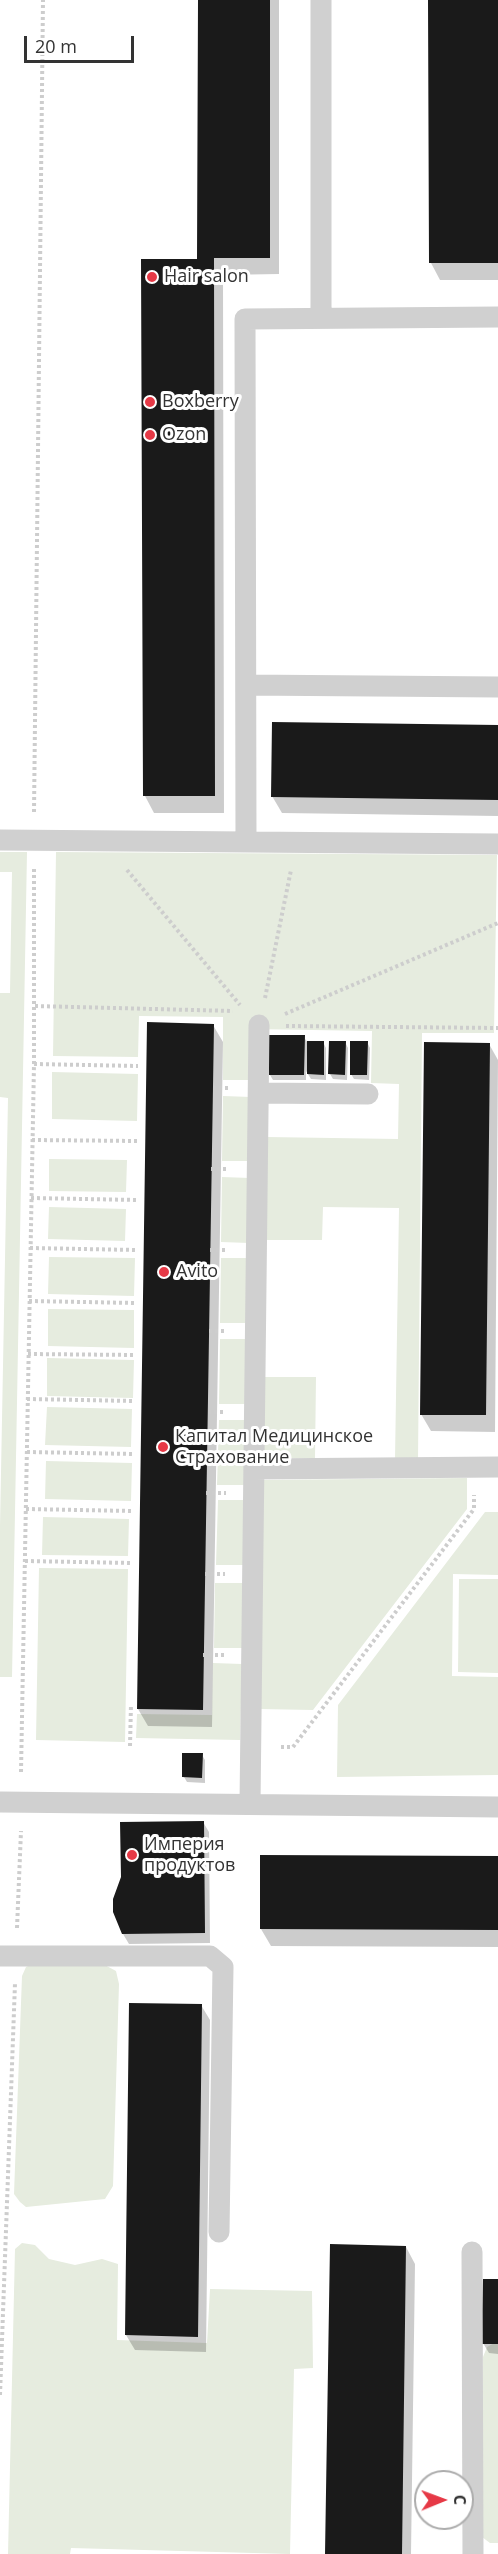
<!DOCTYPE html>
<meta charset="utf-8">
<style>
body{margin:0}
#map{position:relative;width:498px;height:2554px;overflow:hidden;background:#fff;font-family:"Open Sans",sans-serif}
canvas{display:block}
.north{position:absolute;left:414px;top:2470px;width:60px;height:60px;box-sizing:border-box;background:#fff;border:2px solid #adadad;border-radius:50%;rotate:89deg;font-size:16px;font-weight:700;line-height:24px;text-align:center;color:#333}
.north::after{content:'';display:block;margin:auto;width:21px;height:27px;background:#e63946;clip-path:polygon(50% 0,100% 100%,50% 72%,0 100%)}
.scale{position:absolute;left:24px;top:36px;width:110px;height:27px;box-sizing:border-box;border:3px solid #333;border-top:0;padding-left:8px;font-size:18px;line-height:21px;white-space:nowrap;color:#333;-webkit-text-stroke:4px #fff;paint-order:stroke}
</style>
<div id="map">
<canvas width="498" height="2554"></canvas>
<div class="north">С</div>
<div class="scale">20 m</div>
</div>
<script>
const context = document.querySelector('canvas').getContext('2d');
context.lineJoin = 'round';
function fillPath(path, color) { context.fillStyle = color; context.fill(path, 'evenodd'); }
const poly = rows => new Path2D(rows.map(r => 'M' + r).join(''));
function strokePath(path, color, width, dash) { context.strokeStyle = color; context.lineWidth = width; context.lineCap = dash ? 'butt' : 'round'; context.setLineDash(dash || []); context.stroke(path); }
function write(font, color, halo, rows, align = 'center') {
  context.font = font + ' "Open Sans",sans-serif'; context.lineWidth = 6; context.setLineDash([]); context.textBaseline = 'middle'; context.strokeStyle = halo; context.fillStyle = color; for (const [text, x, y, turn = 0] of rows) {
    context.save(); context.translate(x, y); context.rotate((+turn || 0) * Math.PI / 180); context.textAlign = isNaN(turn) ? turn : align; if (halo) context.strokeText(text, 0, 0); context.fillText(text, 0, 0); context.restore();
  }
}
fillPath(poly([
 [0,852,27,852,12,1677,0,1677,0,1526,8,1098,0,1097,0,993,10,993,12,872,0,872],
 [56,852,497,855,494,1033,422,1033,418,1460,395,1459,399,1208,323,1207,322,1240,266,1240,267,1137,398,1139,399,1084,371,1083,372,1031,251,1029,251,1080,223,1080,223,1017,139,1016,138,1057,53,1056],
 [52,1072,138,1074,137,1121,52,1119],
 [223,1096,251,1097,250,1161,222,1161],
 [49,1159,127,1160,126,1192,49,1191],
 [222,1177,250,1178,249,1243,221,1242],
 [49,1207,126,1209,125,1241,48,1239],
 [49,1257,135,1258,134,1296,48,1294],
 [221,1258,249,1258,248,1323,220,1323],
 [48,1309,134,1310,134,1348,48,1346],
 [220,1339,248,1339,247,1404,219,1404],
 [47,1358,134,1360,133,1398,47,1396],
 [264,1377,316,1377,315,1458,263,1458],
 [47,1407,132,1409,131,1447,45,1445],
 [219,1420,247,1420,245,1485,217,1485],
 [46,1461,132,1463,131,1501,45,1499],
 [467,1478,467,1509,313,1710,259,1709,262,1480],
 [218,1500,245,1500,244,1565,216,1565],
 [485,1512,498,1512,498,1575,453,1574,452,1676,498,1677,498,1775,337,1777,338,1705],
 [43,1517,129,1519,128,1556,42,1555],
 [39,1568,128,1569,125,1742,36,1740],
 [459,1579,498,1579,498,1673,458,1672],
 [215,1583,244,1583,242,1648,214,1648],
 [213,1663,242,1664,240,1740,136,1738,137,1714,212,1715],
 [34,1963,103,1964,116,1971,119,1984,113,2186,105,2199,26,2207,20,2202,14,2194,22,1976,26,1967],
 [22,2243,35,2245,49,2259,75,2265,102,2259,118,2264,117,2340,207,2343,210,2289,312,2291,313,2368,294,2369,290,2554,71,2548,70,2554,8,2554,15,2249],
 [498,2341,498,2543,490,2543,482,2537,483,2357,487,2347]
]), '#e6ecdf');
fillPath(poly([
 [199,0,279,0,279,274,223,275,224,813,154,813,145,796,199,260],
 [429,0,498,0,498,280,440,280,431,263],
 [498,727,498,816,282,813,272,796],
 [213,1025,223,1042,212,1727,148,1726,138,1709],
 [304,1037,307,1042,323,1042,326,1048,326,1080,311,1079,306,1071,306,1080,273,1080,270,1075],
 [330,1042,345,1042,348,1048,347,1080,333,1079,330,1074],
 [367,1042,370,1048,369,1080,354,1079,351,1074],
 [489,1044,498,1060,495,1432,431,1431,421,1414],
 [202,1755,205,1760,205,1783,187,1782,184,1777],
 [203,1822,209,1832,210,1943,129,1944,123,1934],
 [262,1856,498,1858,498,1947,271,1946,261,1929],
 [201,2005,210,2020,206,2352,135,2350,126,2335],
 [406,2247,415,2264,411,2554,327,2554],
 [498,2281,498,2354,489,2353,483,2343]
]), '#0003');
fillPath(poly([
 [198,0,270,0,270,258,214,258,215,796,143,796,141,259,197,259],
 [428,0,498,0,498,263,429,263],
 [272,722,498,725,498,800,271,797],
 [147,1022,214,1024,203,1710,137,1709],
 [269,1035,305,1035,304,1075,269,1075],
 [307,1041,324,1041,324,1075,307,1074],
 [329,1041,346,1041,345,1075,328,1074],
 [350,1041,368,1041,367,1075,350,1075],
 [424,1042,490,1043,486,1415,420,1415],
 [182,1753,203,1753,202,1778,182,1777],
 [204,1821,205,1933,122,1934,113,1912,113,1899,121,1877,120,1822],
 [260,1855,498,1856,498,1930,260,1929],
 [129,2003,202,2004,198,2337,125,2335],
 [330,2244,406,2246,402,2554,325,2554],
 [483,2279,498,2279,498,2344,481,2344]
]), '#1a1a1a');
strokePath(poly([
 [34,812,43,0],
 [127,870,240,1005],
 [265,998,291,870],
 [35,1006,233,1011],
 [285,1014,498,923],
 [286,1026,498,1028],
 [34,1064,138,1066],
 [213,1088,230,1088],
 [32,1140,138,1141],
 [211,1169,229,1169],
 [31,1198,137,1200],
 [30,1248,136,1250],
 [210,1250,228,1250],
 [29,1301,136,1303],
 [209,1331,226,1331],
 [28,1354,135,1355],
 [27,1399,134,1401],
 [208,1412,225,1412],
 [27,1452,133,1454],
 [206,1493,226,1493],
 [26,1509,132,1511],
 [25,1561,132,1563],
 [205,1574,225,1574],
 [203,1655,224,1655],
 [130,1746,131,1704],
 [281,1747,293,1747,474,1509,474,1495],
 [21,1772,34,1064,34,868],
 [17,1928,21,1831],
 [0,2395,15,1983]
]), '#cdcdcd', 4, [3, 3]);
strokePath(poly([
 [321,318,321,0],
 [246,685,498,687],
 [0,840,498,844],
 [246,842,245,319,498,317],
 [259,1093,368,1094],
 [254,1469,498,1467],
 [0,1802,498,1807],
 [250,1804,259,1025],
 [0,1956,210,1956,223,1967,219,2232],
 [472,2252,473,2554]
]), '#d0d0d0', 21);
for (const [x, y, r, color] of [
 [152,277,6,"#e63946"],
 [150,402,6,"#e63946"],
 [150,435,6,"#e63946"],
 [164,1272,6,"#e63946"],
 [163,1447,6,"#e63946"],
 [132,1855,6,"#e63946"]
]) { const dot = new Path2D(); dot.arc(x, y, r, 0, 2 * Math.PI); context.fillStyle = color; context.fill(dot); strokePath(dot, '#fff', 2); }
write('18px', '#333', '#fff', [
 ["Hair salon",164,277],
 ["Boxberry",162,402],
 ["Ozon",162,435],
 ["Avito",176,1272],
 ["Капитал Медицинское",175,1437],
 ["Страхование",175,1458],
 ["Империя",144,1845],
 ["продуктов",144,1866]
], 'left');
</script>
